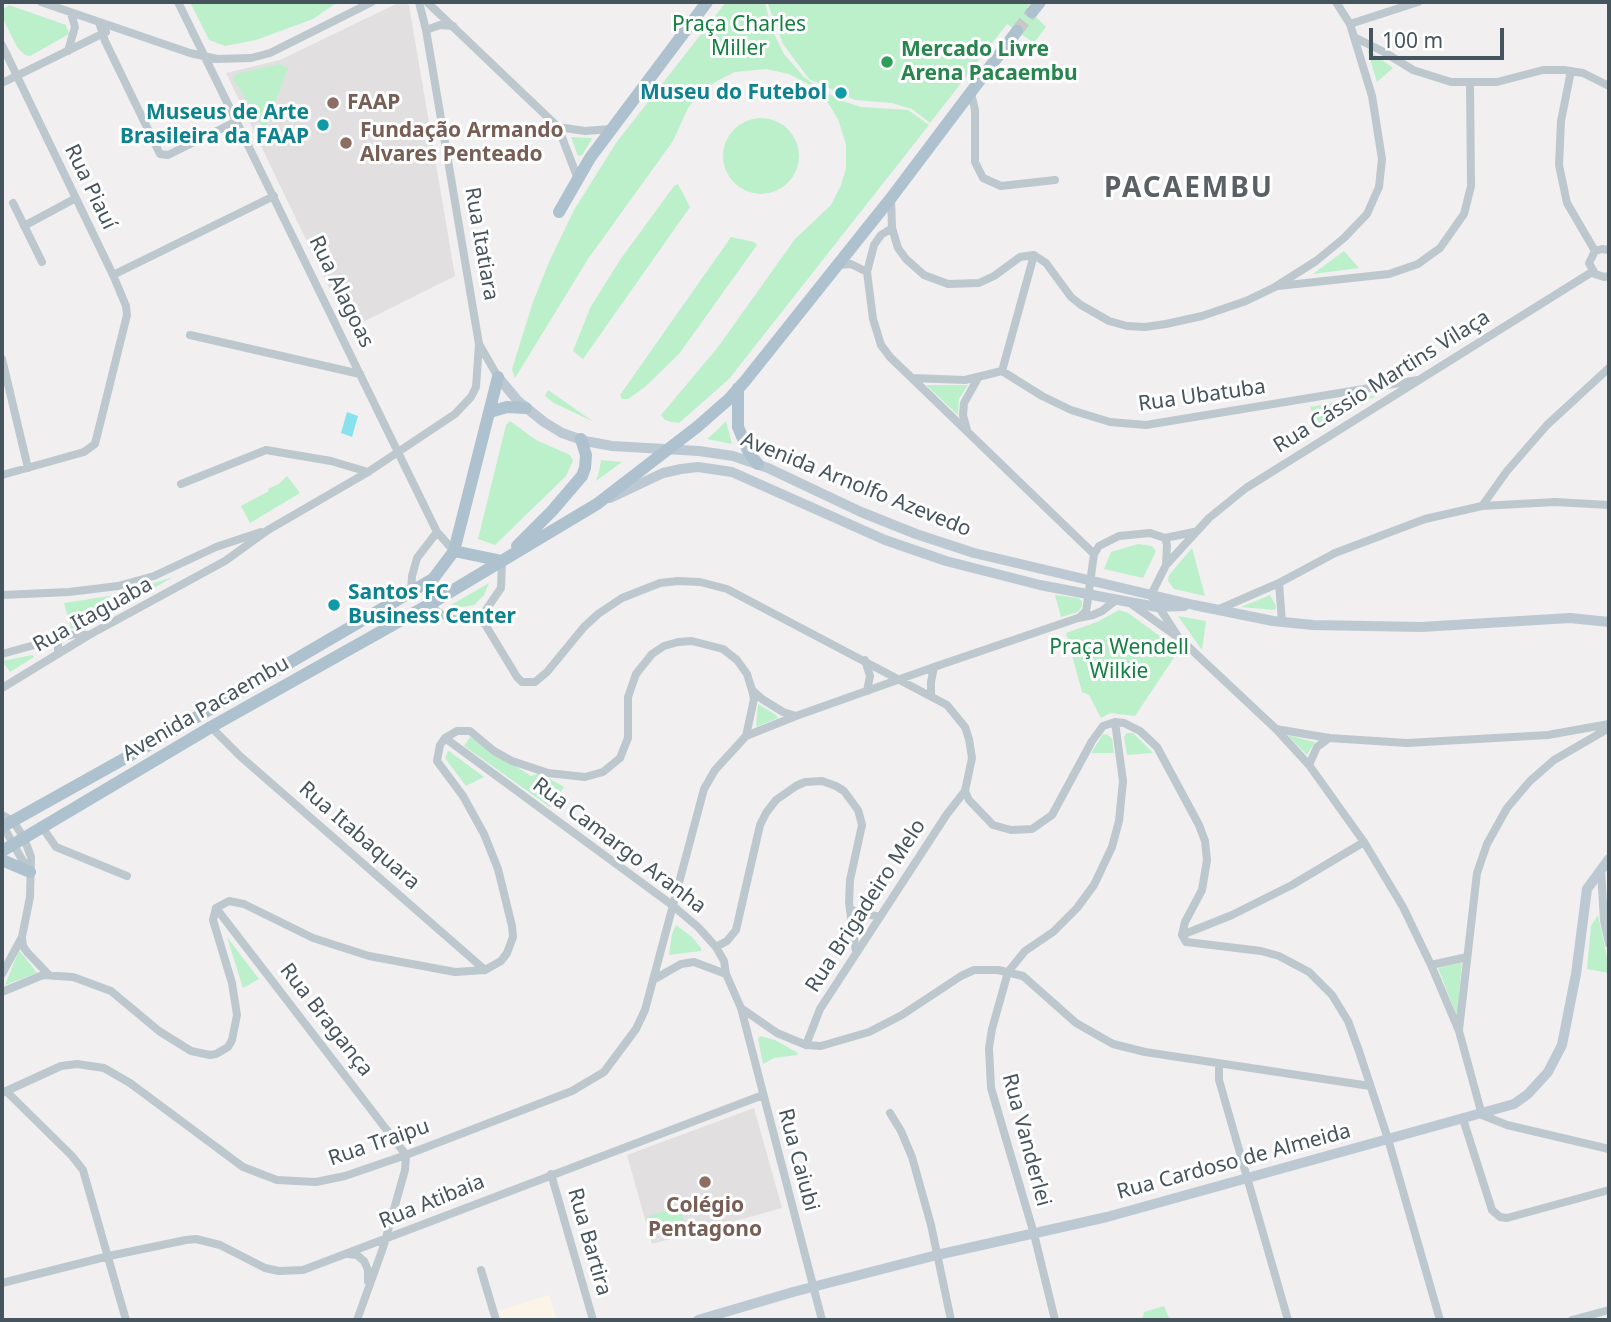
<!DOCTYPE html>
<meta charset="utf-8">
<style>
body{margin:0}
#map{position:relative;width:1611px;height:1322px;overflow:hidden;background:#f1efef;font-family:"Noto Sans",sans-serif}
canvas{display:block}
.frame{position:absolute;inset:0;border:4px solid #46545d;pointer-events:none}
.scale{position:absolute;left:1369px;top:28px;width:135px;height:32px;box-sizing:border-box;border:4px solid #46545d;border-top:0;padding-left:9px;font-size:21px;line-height:24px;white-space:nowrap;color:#46545d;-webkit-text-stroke:5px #fff;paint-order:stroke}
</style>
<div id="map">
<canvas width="1611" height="1322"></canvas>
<div class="frame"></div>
<div class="scale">100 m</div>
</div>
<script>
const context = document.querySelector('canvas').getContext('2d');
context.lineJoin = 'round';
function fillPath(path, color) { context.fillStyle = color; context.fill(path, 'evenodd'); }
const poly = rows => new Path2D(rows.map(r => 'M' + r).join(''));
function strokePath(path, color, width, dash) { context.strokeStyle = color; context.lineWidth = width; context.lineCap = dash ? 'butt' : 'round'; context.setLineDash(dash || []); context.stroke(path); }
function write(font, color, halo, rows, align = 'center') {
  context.font = font + ' "Noto Sans",sans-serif'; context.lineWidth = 6; context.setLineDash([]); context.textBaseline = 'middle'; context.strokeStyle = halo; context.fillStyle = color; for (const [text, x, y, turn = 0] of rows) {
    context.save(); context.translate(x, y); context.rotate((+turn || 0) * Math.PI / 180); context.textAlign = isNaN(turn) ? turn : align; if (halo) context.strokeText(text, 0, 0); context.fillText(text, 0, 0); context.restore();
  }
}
fillPath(poly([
 [549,1295,557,1320,501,1320,498,1311]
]), '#fcf4e7');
fillPath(poly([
 [400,2,409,5,455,276,349,329,226,73,280,60],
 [754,1108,782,1208,652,1244,627,1155]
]), '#e2dfe1');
fillPath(poly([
 [190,2,338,2,313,19,256,40,225,46,209,40],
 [726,2,765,2,771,28,784,54,803,76,823,91,843,101,861,107,908,110,929,125,729,379,679,423,671,422,665,420,661,415,718,347,795,239,831,205,841,185,846,168,846,145,838,119,828,103,810,85,789,74,766,69,735,72,715,82,696,98,688,108,673,141,588,259,515,378,512,369,533,302,549,262,574,210,616,143],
 [767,2,1030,2,1027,8,1046,27,1034,43,1007,24,930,123,912,109,892,103,855,100,809,79,783,44],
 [9,5,66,25,69,34,30,56,25,55,17,47,2,17,2,10],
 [1367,49,1393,68,1377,82],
 [279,64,288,68,265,130,234,80,235,74],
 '723 156a38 38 0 1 1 76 0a38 38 0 1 1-76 0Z',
 [571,137,591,138,592,139,582,155,578,156],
 [678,184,690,207,583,359,573,351,590,308,620,260,674,186],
 [731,237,754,242,757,245,679,354,645,387,628,399,622,399,620,395],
 [1344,251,1359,268,1313,274],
 [926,385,968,385,959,399,958,415],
 [548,390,594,422,554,403,545,396],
 [1377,395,1319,428,1310,407],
 [510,421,536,440,570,455,573,461,566,476,495,545,478,539,506,425],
 [726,421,732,444,707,439,715,432],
 [601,460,622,462,596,481,599,472],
 [287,476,300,493,250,523,241,506,269,491,268,489,279,484],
 [1138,544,1152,546,1156,551,1143,578,1104,569,1111,552],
 [1192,548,1205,596,1174,589,1168,581,1169,575],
 [173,577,103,617,89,624,71,629,64,603,116,595],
 [489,583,484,595,474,605,461,607,451,605],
 [1055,595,1078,598,1082,601,1082,606,1078,612,1061,617],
 [1270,595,1276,606,1275,610,1241,607],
 [1119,610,1128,613,1179,650,1135,716,1110,713,1101,718,1089,695,1082,692,1066,633,1097,622],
 [1178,616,1206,621,1202,650],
 [32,655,34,657,10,672,2,661],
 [758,704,776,715,778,718,756,727],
 [1127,733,1133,733,1153,753,1127,755,1124,737],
 [1103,734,1108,735,1112,739,1114,753,1091,753],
 [1287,735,1315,742,1307,755],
 [470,737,531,776,540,773,564,787,550,807,464,746],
 [448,751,449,751,484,777,466,786,445,758],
 [1598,915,1609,967,1609,973,1587,969,1591,926],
 [676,925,692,937,701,948,701,951,669,955,672,934],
 [227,937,259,979,243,988],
 [19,950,37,973,5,985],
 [1462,962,1457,1016,1438,968],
 [760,1036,775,1040,798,1053,797,1055,774,1058,763,1064,758,1039],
 [680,1207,685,1226,653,1234,648,1216],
 [1164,1306,1170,1320,1142,1320,1144,1312]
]), '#bcf0cb');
fillPath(poly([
 [347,412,358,416,352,437,341,433]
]), '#87e2ee');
strokePath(poly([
 [1017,31,1032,12]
]), '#c6c8ca', 12, [12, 6]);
strokePath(poly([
 [41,2,190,53,217,59,251,58,270,53,372,2],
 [178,2,437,532,454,551],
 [419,2,426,30,479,344,498,377],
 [427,2,558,127,578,179],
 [99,22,105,41,160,154,168,155,237,121],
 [1350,24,1418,2],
 [426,30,440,25,453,26],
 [1354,37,1384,52,1413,70,1451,82,1497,82,1543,70,1564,70,1583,73,1609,86],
 [2,45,113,275,126,306,127,315,95,444,84,452,2,475],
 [68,51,75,27,71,13],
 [1571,71,1561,121,1559,165,1567,203,1595,251],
 [2,83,106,32],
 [971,93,975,110,975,162,983,178,1001,186,1055,180],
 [558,127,585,131,611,129],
 [891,198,892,228,898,248,906,259,924,275,948,284,979,283,994,276,1020,257,1034,255,1046,263,1071,297,1081,305,1109,321,1127,326,1145,327,1166,324,1202,316,1246,301,1275,287,1316,261,1344,238,1367,214,1379,187,1382,159,1372,96,1350,24,1336,2],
 [13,203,42,262],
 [24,226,76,198],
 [892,228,881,235,874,245,867,272,873,319,881,345,890,357,1094,554],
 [1609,250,1602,249,1595,251,1589,263,1595,274,1604,277,1609,276],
 [837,265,851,264,867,272],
 [113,275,274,196],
 [1278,286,1389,274,1418,264,1440,248,1464,214,1471,186,1470,83],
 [190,335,360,374],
 [2,359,28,468],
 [1002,371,1034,255],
 [912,378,965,380,1002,371,1042,396,1071,410,1110,422,1146,425,1418,380],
 [967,430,963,415,964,403,978,378],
 [181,484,266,450,331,461,368,472],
 [1482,506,1507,471,1547,425,1609,368],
 [1165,538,1194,532],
 [1166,565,1209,518,1246,488,1592,272],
 [1279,583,1282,622],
 [411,592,412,576,417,558,437,532],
 [2,595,69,592,118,586,154,576,216,547,261,532],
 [1130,603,1179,638,1276,729,1309,765,1364,842,1403,907,1431,965,1459,1031,1482,1115,1507,1125,1609,1149],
 [430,604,438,612,449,618,458,620,480,616,486,610,501,588,502,561],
 [1217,610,1279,583,1335,553,1425,519,1482,506,1555,502,1609,505],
 [480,616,517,677,522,682,535,682,547,672,584,627,598,614,622,598,660,583,678,581,700,582,727,589,947,705,965,727,969,739,972,758,965,791,969,800,993,825,1011,830,1032,829,1052,815,1092,741,1103,726,1115,722,1124,723,1140,731,1157,747,1199,825,1205,841,1207,860,1202,890,1185,922,1182,935,1186,942,1195,943,1261,951,1279,956,1309,972,1332,995,1348,1021,1359,1051,1388,1139,1440,1320],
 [1081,616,1086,611,1087,605,1094,554,1099,546,1119,536,1150,533,1165,538,1167,545,1166,565,1151,595,1177,635],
 [58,653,58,644,49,641,75,634,89,635],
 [2,654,49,641],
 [865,660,870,676,867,691],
 [2,688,89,635,225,561,268,530,368,472,455,414,471,397,476,387,479,344],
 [931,695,931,682,934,667],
 [211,727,240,756,485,970],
 [1276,729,1329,738,1407,743,1548,735,1609,724],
 [746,736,754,699,752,690],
 [445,738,672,905,698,927,716,947,724,961,726,974,741,1008,822,1320],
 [1309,765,1317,747,1329,738],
 [2,815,13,821,24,838,31,857,30,897,22,937,2,974],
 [3,826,28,870],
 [42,827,56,847,127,876],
 [1601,870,1604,921,1609,944],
 [216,908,406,1155,405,1170,383,1248,357,1320],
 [850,910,880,917],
 [1182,935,1232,915,1292,885,1364,842],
 [22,938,23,946,27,952,48,974],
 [716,947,727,941,736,930,760,825,766,813,776,800,796,786,805,782,822,781,836,786,844,791,858,810,860,817,862,825,850,880,849,903,856,952],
 [1431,965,1467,957],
 [653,980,681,964,694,962,726,974],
 [2,992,43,975,73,977,111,991,159,1031,191,1051,210,1055,216,1054,228,1047,232,1040,237,1015,232,983,213,920,216,908,229,901,244,904,313,938,369,956,455,972,485,970,501,961,507,953,513,937,512,926,498,869,484,834,463,796,437,761,440,745,445,738,457,731,470,731,494,751,512,761,548,773,585,777,603,772,620,758,628,738,628,697,636,674,652,654,664,646,678,642,692,641,723,649,737,660,747,674,752,690,762,699,783,712,796,716],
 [741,1008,777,1033,806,1045,821,1046,869,1032,902,1015,961,976,974,970,998,970,1023,976,1076,1023,1113,1044,1145,1052,1370,1086],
 [1459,1030,1477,873,1487,844,1507,808,1530,781,1554,760,1609,728],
 [806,1045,820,1009,947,814,965,791],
 [1219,1064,1219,1080,1288,1320],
 [6,1091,72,1156,83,1170,126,1320],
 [2,1093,61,1066,77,1064,104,1068,130,1083,243,1167,277,1180,316,1182,345,1176,406,1155,572,1091,604,1072,636,1029,645,1010,704,789,715,770,746,736,796,716,934,667,1078,618,1093,615,1102,611,1116,600],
 [890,1113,901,1131,912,1157,931,1225,951,1320],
 [1463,1119,1492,1210,1500,1217,1507,1218,1609,1190],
 [551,1174,593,1320],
 [348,1254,357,1255,364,1261,368,1270,368,1281],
 [481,1270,496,1320],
 [2,1283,109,1256,186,1240,196,1239,220,1245,265,1268,279,1271,303,1270,763,1095],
 [1055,1320,1034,1234,991,1088,989,1048,992,1029,1008,972,1025,951,1053,932,1077,908,1094,885,1112,847,1119,821,1123,781,1115,722],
 [1572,1320,1609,1310]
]), '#bcc8ce', 8);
strokePath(poly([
 [498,377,518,401,544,422,562,433,585,441,612,446,699,451,733,456,768,468,861,512,916,534,974,553,1194,605,1273,621,1313,625,1421,627,1570,618,1609,622],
 [610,498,663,473,681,469,698,467,732,472,885,540,946,561,1040,585,1129,602,1157,607,1184,606],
 [698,1320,793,1292,937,1255,1107,1217,1514,1104,1528,1094,1548,1072,1562,1045,1576,974,1587,889,1609,859]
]), '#bcc9d3', 10);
strokePath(poly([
 [1032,12,1040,2],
 [559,212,590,158,707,2],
 [738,388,738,427,749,453,758,464],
 [490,412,507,407,526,408],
 [517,546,552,511,582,476,585,468,586,455,581,439],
 [454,551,502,561],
 [2,827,147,746,433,579,454,551,498,377],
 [2,851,211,727,430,604,597,504,697,427,729,399,745,381,891,198,1017,31],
 [2,860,30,872]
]), '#adc1ce', 12);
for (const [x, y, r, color] of [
 [887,62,7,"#2e9e5b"],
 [841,93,7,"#0f9aa8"],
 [333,103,7,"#8d6e63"],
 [323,125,7,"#0f9aa8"],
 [346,143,7,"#8d6e63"],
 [334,605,7,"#0f9aa8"],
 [705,1182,7,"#8d6e63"]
]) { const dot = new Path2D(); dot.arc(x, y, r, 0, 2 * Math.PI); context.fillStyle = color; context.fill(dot); strokePath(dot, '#fff', 2.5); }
write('21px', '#148141', '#fff', [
 ["Praça Charles",739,25],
 ["Miller",739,49],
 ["Praça Wendell",1119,648],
 ["Wilkie",1119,672]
]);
write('bold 21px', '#27864d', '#fff', [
 ["Mercado Livre",901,50],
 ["Arena Pacaembu",901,74]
], 'left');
write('bold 21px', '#0d838f', '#fff', [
 ["Museu do Futebol",827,93],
 ["Museus de Arte",309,113],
 ["Brasileira da FAAP",309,137],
 ["Santos FC",348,593,"left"],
 ["Business Center",348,617,"left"]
], 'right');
write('bold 21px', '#785e54', '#fff', [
 ["FAAP",347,103],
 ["Fundação Armando",360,131],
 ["Alvares Penteado",360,155],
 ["Colégio",705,1206,"center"],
 ["Pentagono",705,1230,"center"]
], 'left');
write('21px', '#46545d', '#fff', [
 ["Rua Piauí",90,187,64],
 ["Rua Itatiara",481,244,80],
 ["Rua Alagoas",341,292,64],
 ["Rua Cássio Martins Vilaça",1382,382,-32],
 ["Rua Ubatuba",1202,396,-8],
 ["Avenida Arnolfo Azevedo",856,485,22],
 ["Rua Itaguaba",93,615,-29],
 ["Avenida Pacaembu",206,709,-30],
 ["Rua Itabaquara",359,836,41],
 ["Rua Camargo Aranha",619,846,37],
 ["Rua Brigadeiro Melo",866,906,-57],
 ["Rua Bragança",326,1020,52],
 ["Rua Vanderlei",1026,1140,75],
 ["Rua Traipu",379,1143,-19],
 ["Rua Caiubi",798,1160,75],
 ["Rua Cardoso de Almeida",1234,1162,-15],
 ["Rua Atibaia",432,1202,-22],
 ["Rua Bartira",589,1242,74]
]);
context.letterSpacing = '2px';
write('bold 28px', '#5b6064', '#fff', [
 ["PACAEMBU",1189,189]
]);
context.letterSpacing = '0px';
</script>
